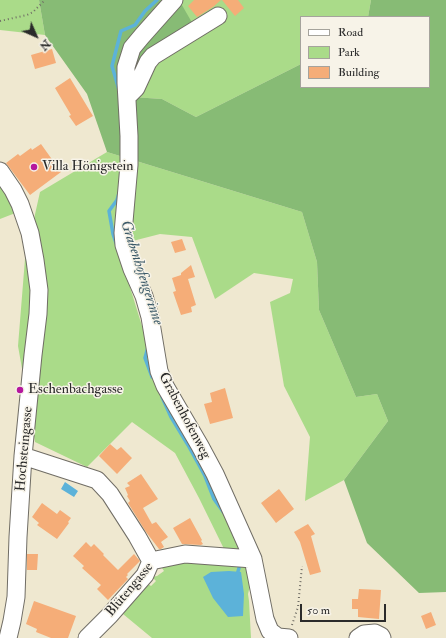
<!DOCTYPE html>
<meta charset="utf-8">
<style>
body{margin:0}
#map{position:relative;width:446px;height:638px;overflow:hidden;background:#efe8d0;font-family:"IM FELL Double Pica",serif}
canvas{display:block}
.legend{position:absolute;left:300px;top:16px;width:130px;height:72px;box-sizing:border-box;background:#f7f3e8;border:1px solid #a5a39c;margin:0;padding:5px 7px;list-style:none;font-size:12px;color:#2b2b2b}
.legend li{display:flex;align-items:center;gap:8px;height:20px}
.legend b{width:20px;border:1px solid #a5a39c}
.north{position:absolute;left:16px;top:16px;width:40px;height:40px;-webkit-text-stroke:3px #f7f3e8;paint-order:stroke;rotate:135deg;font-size:11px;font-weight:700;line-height:16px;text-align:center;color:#2b2b2b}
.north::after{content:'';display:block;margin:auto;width:14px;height:18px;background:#2b2b2b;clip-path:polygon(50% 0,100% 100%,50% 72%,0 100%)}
.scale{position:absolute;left:300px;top:604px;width:86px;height:18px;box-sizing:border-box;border:2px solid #2b2b2b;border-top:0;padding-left:5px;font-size:12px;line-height:14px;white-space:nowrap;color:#2b2b2b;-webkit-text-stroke:3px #f7f3e8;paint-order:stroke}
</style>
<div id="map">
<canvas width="446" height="638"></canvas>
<ul class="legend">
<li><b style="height:5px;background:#fff"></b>Road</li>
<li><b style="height:11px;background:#aadb89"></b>Park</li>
<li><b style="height:11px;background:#f5ad78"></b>Building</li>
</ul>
<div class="north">N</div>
<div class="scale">50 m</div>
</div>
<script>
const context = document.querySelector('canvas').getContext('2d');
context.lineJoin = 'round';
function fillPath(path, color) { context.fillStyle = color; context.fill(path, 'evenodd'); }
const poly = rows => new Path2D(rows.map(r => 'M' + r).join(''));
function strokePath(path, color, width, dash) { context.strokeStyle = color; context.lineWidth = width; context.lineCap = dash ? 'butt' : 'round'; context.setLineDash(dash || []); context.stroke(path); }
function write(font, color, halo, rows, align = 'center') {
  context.font = font + ' "IM FELL Double Pica",serif'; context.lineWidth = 3; context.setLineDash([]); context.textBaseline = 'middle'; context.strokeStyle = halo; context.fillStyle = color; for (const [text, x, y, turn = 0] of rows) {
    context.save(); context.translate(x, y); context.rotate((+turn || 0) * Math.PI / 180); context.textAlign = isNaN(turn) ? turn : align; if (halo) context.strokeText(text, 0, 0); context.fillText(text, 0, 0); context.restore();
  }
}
fillPath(poly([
 [0,0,39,0,45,35,0,30],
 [179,0,371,0,368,17,301,17,301,64,196,117,162,99,132,97,128,86],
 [107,152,302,212,317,262,319,310,356,397,377,394,388,421,344,480,305,501,310,437,284,386,270,302,290,293,293,279,254,273,215,299,192,237,160,234,117,245,158,378,200,446,252,577,248,594,249,601,251,638,152,638,123,614,147,583,151,586,156,581,152,577,157,576,164,571,160,565,226,553,199,498,175,453,132,422,87,467,35,442,18,346,25,259,40,192],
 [0,185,18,212,0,219]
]), '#aadb89');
fillPath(poly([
 [39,0,179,0,194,26,128,86,133,97,162,99,196,117,301,64,301,87,429,87,429,17,368,17,371,0,446,0,446,592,419,593,367,543,344,480,388,421,377,394,356,397,319,310,317,262,302,212,107,152,87,94,45,35]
]), '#87bb75');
fillPath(poly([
 [65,482,78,491,74,497,61,489],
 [229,571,241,572,244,594,243,616,228,617,213,598,203,577,211,572]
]), '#5cb2d9');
strokePath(poly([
 [119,90,112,66,121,31,135,25,145,11,157,0],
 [116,243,113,234,109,211,117,200,119,193],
 [148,347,145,358,152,377],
 [162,397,171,417,188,445,205,476,214,499,224,513],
 [237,575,239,568]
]), '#5cb2d9', 3.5);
fillPath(poly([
 [194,0,221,0,213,7,197,17,188,6],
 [222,0,238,0,244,8,235,16],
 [52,49,56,63,35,69,31,55],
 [70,78,93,116,76,126,69,116,71,115,55,88],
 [41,144,61,172,30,195,6,163,18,154,20,156,31,148,32,150],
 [182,239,186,250,175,253,171,242],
 [191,265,195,277,188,279,196,305,191,307,192,312,181,315,173,292,176,291,172,278,181,275,181,273],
 [225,388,233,418,210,424,204,404,212,402,210,393],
 [110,444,117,450,121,447,132,458,117,474,99,456],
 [141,474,158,499,143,508,152,524,156,522,168,537,161,542,164,547,161,549,159,549,146,532,128,503,130,501,127,496,128,495,125,488,130,486,127,483],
 [279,489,294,509,276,523,261,503],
 [42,503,57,514,60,510,71,518,68,522,69,523,57,539,37,525,39,523,32,517],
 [190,518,202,540,201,541,203,544,201,545,182,544,173,528],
 [308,524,315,534,311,536,321,572,310,575,300,542,294,532],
 [86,542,91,547,94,544,104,554,103,555,118,570,134,554,140,561,127,574,128,575,126,577,128,579,108,600,97,589,101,585,82,568,84,566,73,556],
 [27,554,38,554,37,570,27,570],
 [359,589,381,590,379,619,358,617,358,609,352,609,352,599,358,599],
 [34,601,76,616,68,638,51,638,36,632,37,629,26,624],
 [431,612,436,625,426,629,421,616]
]), '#f5ad78');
const minor = poly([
 [174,0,142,36,132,48,126,67,126,83,129,136,129,165,123,233,124,245,132,269,144,296,150,317,159,371,165,386,200,446,215,474,253,559,265,619,270,631,278,637,289,638],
 [127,97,136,88,148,62,153,56,218,16],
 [0,171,13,190,20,204,30,233,35,260,39,290,38,314,33,355,23,456,18,537,16,597,12,621,8,638],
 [23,456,97,480,110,494,137,536,151,561],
 [151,561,185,554,253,559],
 [87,638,110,615,145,575,151,561],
 [358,638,364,634,375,633,381,636,382,638]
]);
strokePath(minor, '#706d65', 19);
strokePath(poly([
 [0,21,27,15,33,12,45,0],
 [292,625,298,607,302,566]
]), '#706d65', 2, [1, 3]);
strokePath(minor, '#fff', 17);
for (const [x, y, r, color] of [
 [34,167,4,"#b5179e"],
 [20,390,4,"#b5179e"]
]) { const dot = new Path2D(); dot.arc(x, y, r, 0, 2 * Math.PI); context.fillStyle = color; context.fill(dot); strokePath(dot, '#f7f3e8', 1.5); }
write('14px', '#2b2b2b', '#f7f3e8', [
 ["Villa Hönigstein",42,167],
 ["Eschenbachgasse",28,390]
], 'left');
write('14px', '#2b2b2b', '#f7f3e8', [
 ["Grabenhofenweg",184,416,62],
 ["Hochsteingasse",25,449,-85],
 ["Blütengasse",130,590,-50]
]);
write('italic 15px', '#3c5a68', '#f7f3e8', [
 ["Grabenhofengerinne",141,273,72]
]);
</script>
